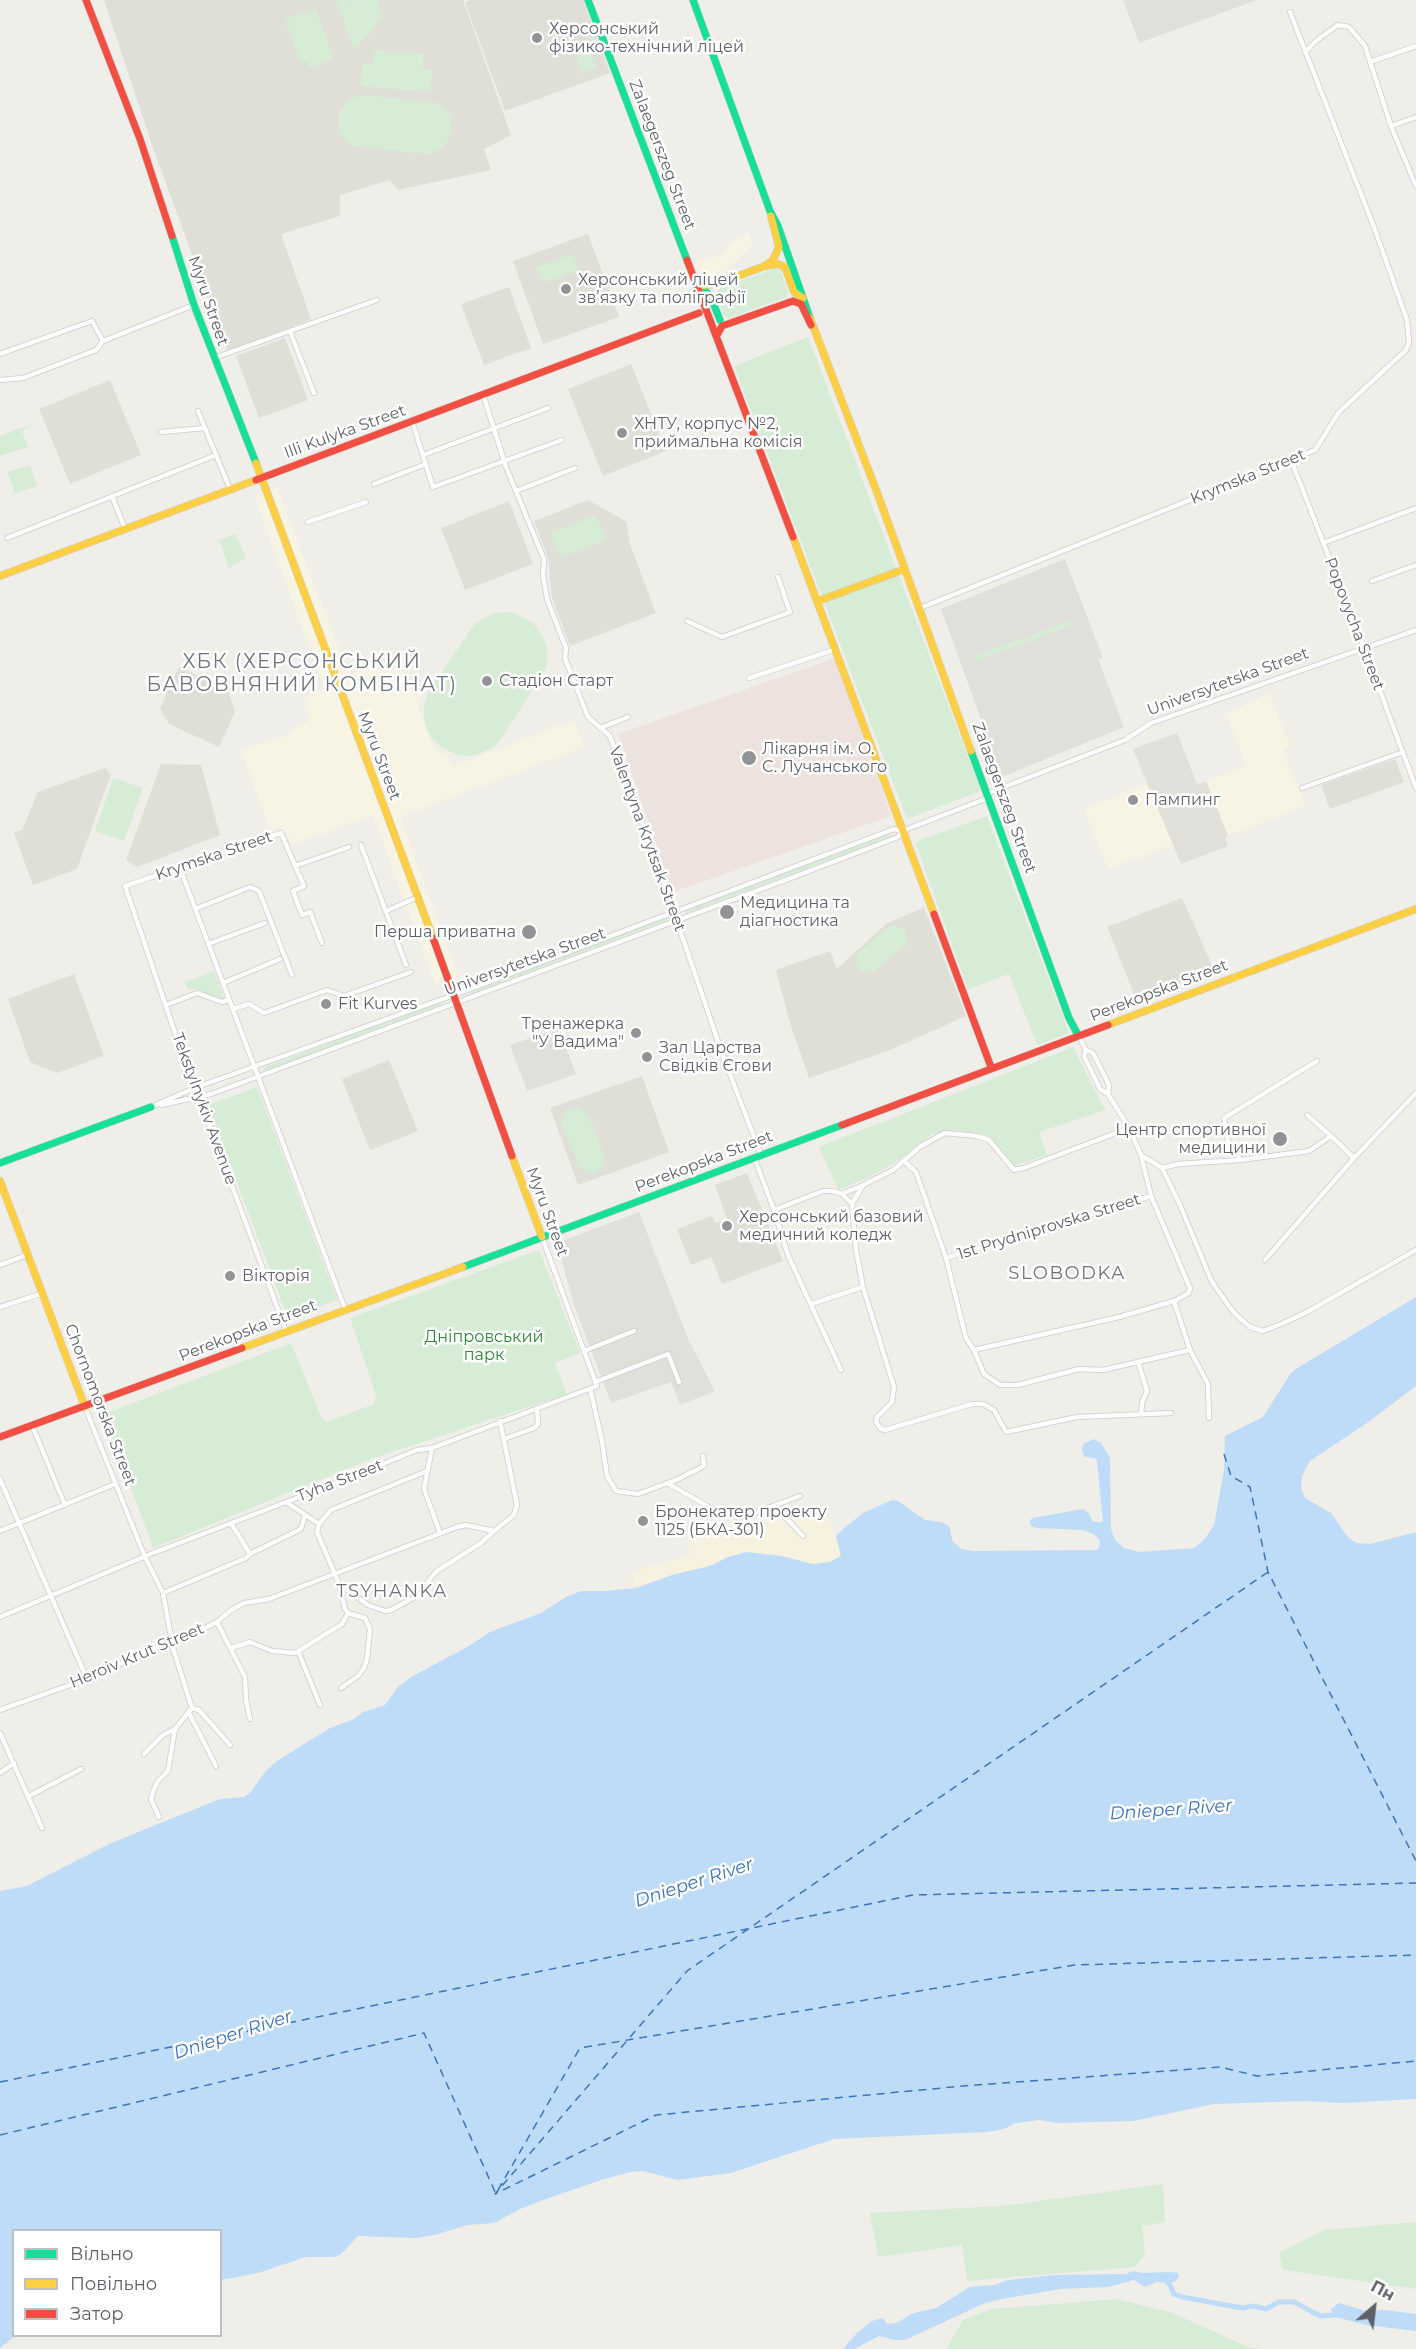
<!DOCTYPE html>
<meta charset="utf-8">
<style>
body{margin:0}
#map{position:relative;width:1416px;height:2349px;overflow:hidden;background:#efeee9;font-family:Montserrat,sans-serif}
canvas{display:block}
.legend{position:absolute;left:12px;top:2229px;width:210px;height:108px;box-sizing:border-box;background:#fff;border:2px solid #bfc0c3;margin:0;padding:8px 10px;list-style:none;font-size:18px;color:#5e6268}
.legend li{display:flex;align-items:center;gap:12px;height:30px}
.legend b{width:30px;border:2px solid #bfc0c3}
.north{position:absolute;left:1344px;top:2277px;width:60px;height:60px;-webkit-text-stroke:4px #fff;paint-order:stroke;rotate:28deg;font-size:16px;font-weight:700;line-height:24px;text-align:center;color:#5e6268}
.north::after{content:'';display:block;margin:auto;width:21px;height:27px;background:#5e6268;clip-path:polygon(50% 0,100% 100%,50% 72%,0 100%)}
</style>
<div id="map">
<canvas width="1416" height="2349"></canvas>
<ul class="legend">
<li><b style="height:8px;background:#16e098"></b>Вільно</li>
<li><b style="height:8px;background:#ffcf43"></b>Повільно</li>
<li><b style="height:8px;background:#f24e42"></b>Затор</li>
</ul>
<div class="north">Пн</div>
</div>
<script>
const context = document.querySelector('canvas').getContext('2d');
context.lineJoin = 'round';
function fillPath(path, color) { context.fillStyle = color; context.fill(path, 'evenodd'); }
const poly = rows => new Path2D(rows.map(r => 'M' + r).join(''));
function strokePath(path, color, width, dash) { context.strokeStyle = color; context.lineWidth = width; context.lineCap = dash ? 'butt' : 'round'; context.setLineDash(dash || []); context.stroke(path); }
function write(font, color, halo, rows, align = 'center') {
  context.font = font + ' Montserrat,sans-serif'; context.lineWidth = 5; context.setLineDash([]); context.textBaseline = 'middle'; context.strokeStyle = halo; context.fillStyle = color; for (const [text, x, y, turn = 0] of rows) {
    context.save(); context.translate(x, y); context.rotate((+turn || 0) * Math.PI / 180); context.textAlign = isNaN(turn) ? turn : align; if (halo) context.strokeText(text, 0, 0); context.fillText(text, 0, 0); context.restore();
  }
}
fillPath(poly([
 [748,233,753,243,724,273,703,281,696,264,725,252,736,238],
 [277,488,349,675,384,662,389,671,401,666,405,681,423,693,418,707,434,749,448,756,452,766,574,720,584,747,400,817,458,976,435,984,373,815,292,845,285,830,279,828,270,831,241,750,290,734,294,727,309,721,306,699,324,688,255,498],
 [1269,693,1290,747,1282,750,1306,805,1228,836,1206,781,1246,765,1226,714],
 [1147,784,1173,845,1108,869,1084,809]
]), '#f8f4e3');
fillPath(poly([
 [1123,0,1257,0,1139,43],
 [1065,559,1103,658,1098,659,1124,727,1002,777,941,609],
 [1177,733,1197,784,1206,781,1228,836,1225,837,1228,846,1181,864,1133,749],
 [559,1028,576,1074,527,1091,510,1045],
 [639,1212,689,1341,715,1391,680,1405,671,1382,611,1403,574,1305,557,1243]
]), '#e0dfda');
fillPath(poly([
 [104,0,463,0,511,135,484,149,491,170,398,190,390,180,340,195,340,216,281,234,311,319,228,353,151,142],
 [472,0,583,0,610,73,505,111,465,2],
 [588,234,619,317,543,344,513,261],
 [509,287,531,348,484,365,461,304],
 [285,338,308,400,259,418,236,356],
 [631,364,666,451,603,476,568,389],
 [110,380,141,455,70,484,39,409],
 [588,500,627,522,629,542,656,613,570,646,552,598,548,557,534,521],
 [509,501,533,564,465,590,441,528],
 [179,667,228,690,235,712,219,747,169,724,160,708],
 [1395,759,1404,782,1330,809,1321,785],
 [161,764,201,765,220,835,137,867,126,860],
 [105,768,111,774,77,869,33,885,14,833,22,830,38,792],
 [1182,898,1214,970,1136,999,1107,927],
 [924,907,966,1016,888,1051,809,1078,790,1023,776,970,830,951,837,969,886,924],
 [74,974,104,1056,57,1073,30,1062,8,999],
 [389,1060,418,1131,370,1150,342,1079],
 [642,1076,669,1152,578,1185,550,1108],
 [747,1173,783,1261,722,1284,711,1257,691,1265,677,1229,712,1216,715,1223,727,1219,715,1185]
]), '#dfded7');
fillPath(poly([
 [835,658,891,816,673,892,618,734]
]), '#eee2de');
fillPath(poly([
 [377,0,383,18,354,49,336,1],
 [316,9,334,59,310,68,307,61,301,63,285,19],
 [586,40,596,68,582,73,573,45],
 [375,50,424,54,423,69,432,70,430,92,361,86,363,63,373,64],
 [361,95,436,102,447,111,451,119,452,129,450,138,441,149,428,154,353,146,340,134,338,115,348,100],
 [573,254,579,271,542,283,536,267],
 [777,268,781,271,788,292,787,297,729,318,724,316,716,294,717,289],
 [808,337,981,791,907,819,734,366],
 [35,423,22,431,28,447,0,456,0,436],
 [30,465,37,486,15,493,7,472],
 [596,515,607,540,560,558,550,533],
 [236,534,246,558,229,568,219,540],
 [509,612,522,616,533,623,541,633,546,644,548,657,545,670,501,739,492,748,481,753,468,756,456,754,444,749,434,741,427,730,424,718,424,705,428,693,474,625,484,617,496,613],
 [1072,620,1073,625,975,661,974,656],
 [113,778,143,788,124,841,95,831],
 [987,816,1069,1033,1037,1045,1009,974,968,989,915,842],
 [890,834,891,837,687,913,686,910],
 [669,916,670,919,471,994,469,991],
 [895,925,905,930,907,939,905,945,875,971,869,973,860,970,856,962,858,953,886,928],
 [214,971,224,998,221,1000,196,989,188,989,185,982],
 [440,1002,441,1005,265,1071,263,1068],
 [1073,1047,1105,1110,1039,1132,1047,1155,1013,1166,992,1138,956,1130,932,1134,896,1162,869,1177,838,1190,819,1147],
 [257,1087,337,1300,288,1318,208,1105],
 [578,1106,588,1115,605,1157,603,1167,595,1173,588,1173,580,1168,561,1122,565,1110],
 [539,1250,580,1353,555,1363,567,1394,371,1459,153,1548,104,1414,291,1343,321,1417,327,1422,374,1404,376,1395,350,1318],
 [1163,2184,1165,2222,1142,2226,1145,2255,1135,2267,967,2281,962,2245,878,2257,870,2213,1002,2206],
 [1416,2222,1416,2289,1283,2270,1279,2252,1325,2230],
 [1117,2299,1173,2313,1248,2347,1260,2349,946,2349,963,2320,991,2309]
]), '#d6ecd5');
fillPath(poly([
 [824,1506,842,1554,835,1561,813,1564,782,1556,746,1552,728,1557,710,1566,672,1575,636,1588,632,1572,690,1555,687,1535,767,1520]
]), '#f7f2df');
fillPath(poly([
 [1416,1297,1416,1386,1367,1423,1310,1461,1302,1476,1301,1489,1305,1498,1331,1513,1347,1536,1356,1543,1370,1544,1416,1532,1416,2099,1343,2103,1305,2101,1214,2104,1133,2121,1057,2123,1039,2120,1016,2123,1004,2129,987,2132,834,2139,731,2173,677,2180,643,2171,631,2172,604,2179,546,2199,520,2209,494,2223,467,2225,435,2235,415,2238,358,2236,341,2254,334,2257,306,2257,258,2273,221,2280,220,2230,14,2230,15,2336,0,2348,0,1891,27,1886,111,1843,220,1799,244,1797,250,1793,265,1772,277,1761,330,1728,352,1720,363,1712,385,1705,398,1687,411,1677,469,1646,490,1632,541,1613,566,1597,581,1591,605,1591,636,1588,672,1575,710,1566,728,1557,746,1552,782,1556,813,1564,830,1562,841,1556,836,1536,843,1529,863,1513,892,1500,898,1501,925,1520,941,1522,949,1526,953,1542,962,1549,973,1551,1096,1550,1099,1548,1100,1540,1094,1534,1082,1530,1036,1528,1031,1526,1030,1521,1032,1518,1083,1509,1089,1513,1093,1522,1103,1522,1097,1461,1095,1458,1085,1457,1082,1451,1083,1444,1094,1439,1101,1443,1110,1458,1111,1529,1115,1540,1124,1548,1139,1552,1194,1548,1204,1540,1214,1525,1224,1470,1225,1436,1263,1417,1291,1373,1299,1367],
 [1133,2271,1143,2273,1171,2272,1178,2273,1179,2277,1176,2281,1169,2283,1156,2282,1145,2287,1134,2280,1108,2287,1060,2289,1002,2299,985,2303,905,2340,895,2340,879,2336,854,2349,843,2349,857,2333,872,2321,883,2318,887,2324,896,2323,914,2313,936,2308,970,2287,995,2285,1008,2280,1055,2275,1126,2274],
 [1339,2303,1366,2311,1386,2310,1416,2314,1416,2331,1366,2325,1332,2316,1331,2309]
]), '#bedcf8');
strokePath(poly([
 [1165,2280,1169,2283,1174,2294,1182,2297,1243,2308,1253,2306,1266,2309,1279,2302,1294,2302,1320,2316,1338,2315]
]), '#bedcf8', 5);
strokePath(poly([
 [1224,1454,1231,1476,1250,1487,1268,1572,1416,1861],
 [1268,1572,687,1971,495,2194,656,2115,963,2086,1220,2067,1257,2076,1416,2061],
 [0,2082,913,1895,1416,1883],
 [0,2135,424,2033,496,2194],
 [498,2190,580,2048,1074,1965,1416,1955]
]), '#3d73ba', 1.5, [8, 6]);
const street = poly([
 [1305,52,1317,40,1338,25,1349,27,1365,46,1391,126,1416,186],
 [1370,62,1416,46],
 [1391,126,1416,117],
 [290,331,314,393],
 [0,354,92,321,103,341,194,305],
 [214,358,377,300],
 [0,380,23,378,96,350,103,341],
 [483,394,506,467,544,559,543,575,547,599,566,648,565,658,588,717,610,736,661,874,723,1056,761,1155],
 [198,411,230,489],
 [412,421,433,487,562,440],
 [161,432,205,428],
 [423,455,548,408],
 [1291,460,1356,626,1416,788],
 [374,484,426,464],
 [516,491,575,468],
 [112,496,125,529],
 [308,522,366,502],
 [7,538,216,455],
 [1323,543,1416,508],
 [1372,581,1416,565],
 [920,608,1315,450,1339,412,1406,350,1409,342,1407,320,1374,227,1290,12],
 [687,621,722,637,790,612,778,577],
 [749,678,836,649],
 [600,728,628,717],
 [1302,788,1403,752],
 [986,794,1125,740,1151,723,1416,630],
 [361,845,406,965],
 [295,866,349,847],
 [180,868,345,1309],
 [195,909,250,887,259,891,292,975],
 [386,911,418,897],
 [208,944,265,923],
 [223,983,280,959],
 [166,1005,197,993,222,1002,229,1000],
 [233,1009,249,1004,264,1013,327,990,344,996,411,972],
 [1078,1035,1086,1050,1093,1053,1109,1085,1108,1094],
 [161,1105,211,1094,791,878,898,837,902,831],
 [151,1107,197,1087,465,991,894,829,902,831,988,798],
 [1129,1128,1024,1168,1014,1170,989,1140,977,1136,945,1133,921,1146,893,1170,863,1185,852,1204,856,1250,863,1287,894,1387,892,1402,877,1417,876,1422,881,1429,885,1430,972,1404,983,1404,994,1410,1006,1432,1077,1417,1171,1413],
 [1331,1136,1354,1158,1416,1093],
 [1141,1155,1162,1168,1180,1205,1212,1282,1234,1313,1250,1327,1263,1331,1281,1324,1307,1312,1416,1250],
 [754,1157,774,1210,788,1255,841,1370],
 [1240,1160,1309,1151,1331,1136,1307,1115],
 [905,1162,916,1172,946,1258,966,1338,974,1350,984,1374,1000,1385,1018,1385,1079,1369,1103,1370,1190,1350],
 [1162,1168,1178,1164,1240,1160,1228,1141,1224,1118,1317,1061],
 [842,1194,861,1186],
 [774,1210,823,1191,833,1191,842,1194,852,1204],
 [946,1258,1151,1196],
 [1265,1260,1354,1158],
 [0,1265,27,1255],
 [1174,1301,1190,1350,1208,1384,1209,1418],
 [811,1304,863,1287],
 [0,1307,43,1293],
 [286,1331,173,1027,125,886,281,833,304,886,293,891,302,915,310,912,322,943],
 [974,1350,1119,1317,1174,1301,1189,1293,1190,1288,1151,1196,1141,1155,1129,1128,1108,1094,1100,1089,1084,1056,1086,1050],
 [584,1351,634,1331],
 [1138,1362,1147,1391,1142,1403,1141,1414],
 [595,1382,668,1354,679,1382],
 [590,1388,602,1441,607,1476,616,1491,638,1494,676,1480,704,1466,703,1456],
 [85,1407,145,1557,163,1593,173,1648,192,1708,199,1710,230,1745],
 [32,1425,65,1505],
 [504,1439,534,1428,538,1424,537,1408],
 [432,1448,424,1489,440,1533],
 [0,1479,87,1679],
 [667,1483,723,1515,743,1517,800,1496],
 [286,1502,319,1524,317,1532,339,1584,368,1605,385,1611,391,1610,413,1598,423,1590,429,1580,437,1571,481,1543,494,1531],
 [775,1506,803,1536],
 [231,1523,250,1554],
 [319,1524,331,1510,427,1471],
 [0,1531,115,1484],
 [339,1584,345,1609,348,1613,365,1618,370,1629,367,1659,364,1668,358,1676,341,1688],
 [163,1593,246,1558,250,1554,301,1529,305,1515],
 [0,1617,153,1553,336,1483,417,1450,432,1448,597,1386,542,1237],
 [217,1622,245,1677,246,1700,250,1719],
 [231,1648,250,1642,272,1651,295,1653,342,1624,348,1613],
 [298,1651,320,1705],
 [0,1710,87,1679,173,1640,181,1640,217,1622,230,1611,244,1603,269,1599,457,1527,466,1525,494,1531,514,1515,517,1505,500,1421],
 [189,1713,216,1766],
 [0,1733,42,1828],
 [144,1754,163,1735,175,1729],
 [0,1773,14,1763],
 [29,1796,81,1769],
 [159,1817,151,1799,154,1789,158,1781,168,1771,175,1729,192,1708]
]);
const fast = poly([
 [588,0,687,260],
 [693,0,770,211,778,226,810,318],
 [172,236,194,305,256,463],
 [701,288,710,295,720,320],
 [971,751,1069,1018,1078,1035],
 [0,1163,151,1107],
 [463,1267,842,1125]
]);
const slow = poly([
 [766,265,773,260,779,247,771,216],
 [699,286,716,284,765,266,778,264,785,267,794,292,803,298],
 [810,318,878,495,971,751],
 [256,463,433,938],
 [793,537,934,914],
 [0,576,256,480],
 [818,601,905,569],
 [1108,1025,1416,909],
 [512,1156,542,1237],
 [0,1181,85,1407],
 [242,1348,463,1267]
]);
const jam = poly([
 [86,0,140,139,172,236],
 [687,260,793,537],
 [717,335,722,326,793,301,801,304,811,325],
 [256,480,699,313],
 [934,914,991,1067],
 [433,938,512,1156],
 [842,1125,1108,1025],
 [0,1437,242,1348]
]);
strokePath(street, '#cccccb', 6);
strokePath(fast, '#cbcbca', 8);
strokePath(slow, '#cbcbca', 8);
strokePath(jam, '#cbcbca', 8);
strokePath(street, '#fdfcfc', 4.5);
strokePath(fast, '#16e098', 7);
strokePath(slow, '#ffcf43', 7);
strokePath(jam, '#f24e42', 7);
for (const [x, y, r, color] of [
 [537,38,6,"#919395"],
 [566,289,6,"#919395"],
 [622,433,6,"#919395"],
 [487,681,6,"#919395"],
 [749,758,8,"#919395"],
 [1133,800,6,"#919395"],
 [727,912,8,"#919395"],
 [529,932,8,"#919395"],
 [326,1004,6,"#919395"],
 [636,1033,6,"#919395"],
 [647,1057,6,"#919395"],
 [1280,1139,8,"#919395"],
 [727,1226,6,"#919395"],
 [230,1276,6,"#919395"],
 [643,1521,6,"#919395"]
]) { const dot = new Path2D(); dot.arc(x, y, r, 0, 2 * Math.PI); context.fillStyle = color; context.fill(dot); strokePath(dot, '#fff', 2); }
write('16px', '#5e6268', '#fff', [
 ["Херсонський",549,29],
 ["фізико-технічний ліцей",549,47],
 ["Херсонський ліцей",578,280],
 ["зв’язку та поліграфії",578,298],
 ["ХНТУ, корпус №2,",634,424],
 ["приймальна комісія",634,442],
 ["Стадіон Старт",499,681],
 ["Лікарня ім. О.",762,749],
 ["С. Лучанського",762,767],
 ["Пампинг",1145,800],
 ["Медицина та",740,903],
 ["діагностика",740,921],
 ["Перша приватна",516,932,"right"],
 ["Fit Kurves",338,1004],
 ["Тренажерка",624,1024,"right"],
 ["\"У Вадима\"",624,1042,"right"],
 ["Зал Царства",659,1048],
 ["Свідків Єгови",659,1066],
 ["Центр спортивної",1266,1130,"right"],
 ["медицини",1266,1148,"right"],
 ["Херсонський базовий",739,1217],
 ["медичний коледж",739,1235],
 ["Вікторія",242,1276],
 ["Бронекатер проекту",655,1512],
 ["1125 (БКА-301)",655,1530]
], 'left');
write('16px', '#5e6268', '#fff', [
 ["Zalaegerszeg Street",662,155,69],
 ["Myru Street",208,301,71],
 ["Illi Kulyka Street",345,432,-20],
 ["Krymska Street",1248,477,-22],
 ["Popovycha Street",1354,624,69],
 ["Universytetska Street",1228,682,-20],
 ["Myru Street",379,756,69],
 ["Zalaegerszeg Street",1004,798,70],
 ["Valentyna Krytsak Street",647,839,70],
 ["Krymska Street",214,856,-19],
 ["Universytetska Street",525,962,-20],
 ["Perekopska Street",1159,991,-21],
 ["Tekstylnykiv Avenue",204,1109,70],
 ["Perekopska Street",704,1162,-21],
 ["Myru Street",547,1212,70],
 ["1st Prydniprovska Street",1049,1227,-17],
 ["Perekopska Street",248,1331,-21],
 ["Chornomorska Street",100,1405,69],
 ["Tyha Street",340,1481,-21],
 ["Heroiv Krut Street",137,1656,-23]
]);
write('16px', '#2f8638', '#fff', [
 ["Дніпровський",484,1337],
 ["парк",484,1355]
]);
context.letterSpacing = '1.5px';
write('18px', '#6f747a', '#fff', [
 ["SLOBODKA",1067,1274],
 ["TSYHANKA",392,1592]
]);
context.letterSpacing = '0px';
write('italic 18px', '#3d73ba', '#fff', [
 ["Dnieper River",1171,1810,-4],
 ["Dnieper River",694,1883,-18],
 ["Dnieper River",233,2035,-18]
]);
context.letterSpacing = '1.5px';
write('20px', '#6f747a', '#fff', [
 ["ХБК (ХЕРСОНСЬКИЙ",302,662],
 ["БАВОВНЯНИЙ КОМБІНАТ)",302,685]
]);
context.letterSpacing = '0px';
</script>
